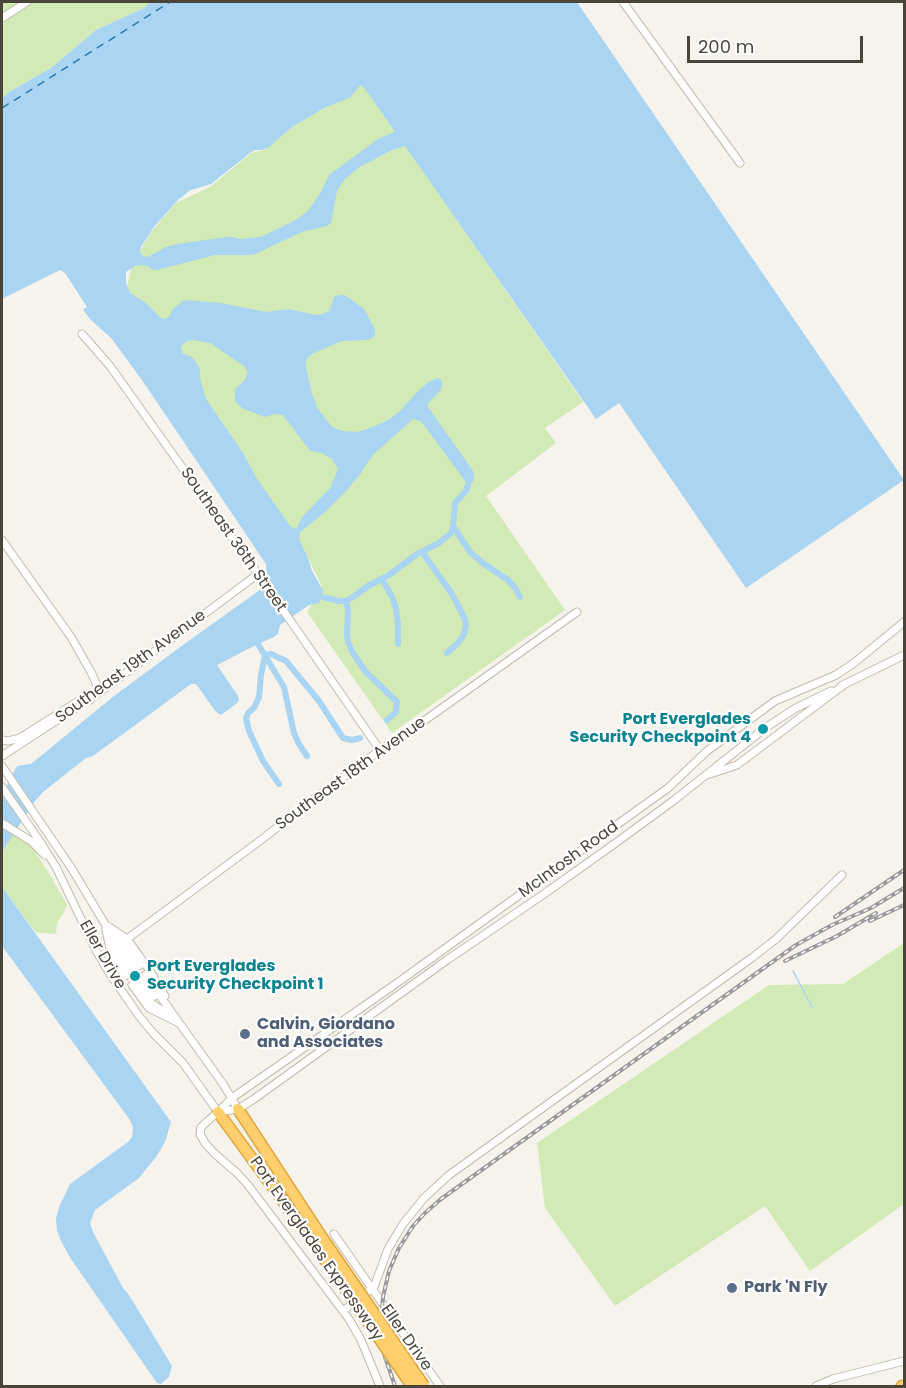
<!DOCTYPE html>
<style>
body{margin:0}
#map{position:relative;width:906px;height:1388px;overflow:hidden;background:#f6f3ec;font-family:Poppins,sans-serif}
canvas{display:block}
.frame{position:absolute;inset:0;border:3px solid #4b4439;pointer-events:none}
.scale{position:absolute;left:687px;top:36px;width:176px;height:27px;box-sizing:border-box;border:3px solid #4b4439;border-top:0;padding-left:8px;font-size:18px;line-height:21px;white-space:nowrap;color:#4b4439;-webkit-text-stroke:4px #fff;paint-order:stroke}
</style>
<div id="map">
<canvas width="906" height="1388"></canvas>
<div class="frame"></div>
<div class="scale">200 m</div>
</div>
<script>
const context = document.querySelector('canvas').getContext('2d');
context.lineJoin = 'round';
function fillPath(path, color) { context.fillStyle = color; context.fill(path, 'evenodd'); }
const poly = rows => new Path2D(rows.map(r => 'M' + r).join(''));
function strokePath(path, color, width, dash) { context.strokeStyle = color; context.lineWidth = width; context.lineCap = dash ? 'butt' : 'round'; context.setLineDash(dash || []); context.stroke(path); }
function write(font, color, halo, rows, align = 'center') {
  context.font = font + ' Poppins,sans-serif'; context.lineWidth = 4.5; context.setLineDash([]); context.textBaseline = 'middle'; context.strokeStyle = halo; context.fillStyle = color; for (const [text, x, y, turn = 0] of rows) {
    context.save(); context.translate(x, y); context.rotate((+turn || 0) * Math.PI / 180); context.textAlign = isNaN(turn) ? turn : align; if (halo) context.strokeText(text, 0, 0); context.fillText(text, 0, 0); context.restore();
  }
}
fillPath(poly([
 [2,2,150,2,144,8,96,30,51,68,9,92,2,98],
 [362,83,583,402,545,428,556,443,486,496,565,610,392,733,307,612,322,586,303,548,158,338,127,287,132,265,151,232,176,203,210,187,251,153,264,150,307,115],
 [13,834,26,842,34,850,53,880,67,905,65,910,57,923,56,934,35,932,2,887,2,852],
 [904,943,904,1204,810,1271,765,1206,615,1306,545,1208,537,1143,769,985,843,984]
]), '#d2eab5');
fillPath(poly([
 [150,2,577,2,904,480,746,588,619,403,596,419,405,146,392,150,358,168,344,180,337,191,331,223,327,226,302,232,253,255,215,255,157,270,153,270,148,266,137,265,126,272,126,283,130,293,146,303,162,319,168,318,173,309,184,300,221,303,266,312,289,309,316,315,323,314,329,311,334,297,339,295,344,295,349,298,363,308,366,312,375,330,375,335,371,339,365,340,342,341,312,354,306,359,306,367,312,394,318,409,332,427,343,431,357,432,370,428,388,420,400,411,418,391,430,381,438,378,442,381,442,386,440,391,428,403,428,407,473,471,474,476,473,482,468,485,421,421,413,419,374,454,365,466,362,472,346,491,324,513,300,532,299,539,301,543,308,558,312,571,323,590,319,603,309,605,280,625,278,634,274,637,258,644,217,665,238,696,239,700,237,703,221,715,216,712,196,684,191,684,93,756,86,758,43,792,35,801,2,852,2,795,17,766,31,764,114,696,187,642,257,592,263,586,267,577,266,564,144,383,112,339,91,320,83,310,87,307,65,273,60,270,2,299,2,98,9,92,51,68,96,30,144,8],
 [361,85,365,89,394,130,394,132,378,139,329,175,321,192,310,208,303,215,294,221,261,237,240,239,233,237,226,237,177,244,166,247,148,257,143,256,140,253,141,247,154,227,179,199,191,190,211,184,250,153,255,150,262,150,269,147,292,127,324,108,351,97,355,91],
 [193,340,210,343,244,366,248,373,244,381,235,389,235,401,242,408,264,417,276,414,283,415,310,451,322,453,332,459,338,469,330,488,303,516,296,529,291,527,257,479,243,453,206,399,200,378,200,369,192,357,182,353,181,346,187,341],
 [2,887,171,1122,165,1142,156,1157,139,1178,95,1210,90,1223,93,1232,123,1288,129,1295,172,1366,169,1377,161,1384,157,1383,71,1259,61,1241,57,1230,56,1218,60,1205,70,1184,128,1142,132,1137,133,1128,130,1120,2,946]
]), '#a9d4f2');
strokePath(poly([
 [793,971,812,1007]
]), '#a9d4f2', 1.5);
strokePath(poly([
 [453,526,470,552,484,564,508,580,516,589,520,597],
 [422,552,452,594,465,619,466,627,463,636,457,644,447,653],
 [382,579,392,597,396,608,398,624,398,644],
 [322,597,339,601,346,601,353,597,368,586,389,575,417,554,439,543,451,533,453,526,455,503,466,491,468,485],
 [346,601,348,610,347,635,348,642,353,653,365,671,397,702,396,712,387,720],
 [258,644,284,687,294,733,299,744,307,756],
 [279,784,263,761,249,731,246,718,248,713,254,708,259,697,261,675,265,655,271,654,286,661,319,701,343,738,352,740,360,738]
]), '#a9d4f2', 6);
strokePath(poly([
 [2,108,170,2]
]), '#2e7ab2', 1.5, [8, 6]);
const minor = poly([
 [623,2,740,163],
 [2,18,27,2],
 [82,334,110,366,258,574,380,750],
 [2,540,71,637,91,672,100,692],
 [841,686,904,655],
 [768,726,796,708,831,691],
 [2,740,8,741,20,738,80,700,90,700],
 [2,756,100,692,258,574],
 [2,766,72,869,105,924,135,969],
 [710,774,737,765,845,684],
 [2,787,39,840,56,867,97,952,108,971,139,1016,153,1033,183,1063,218,1112],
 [2,823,31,841,45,855],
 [109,927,127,939,150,971,165,996],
 [106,930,111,953,125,976],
 [117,936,124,942,139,966],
 [127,939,261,840,311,801,380,750,421,723,577,612],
 [112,940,116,951,131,972],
 [145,975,223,1084,238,1109],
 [141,978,155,996],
 [137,982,152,1004,165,1012],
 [132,985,149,1008,179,1023],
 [218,1112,238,1109,254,1099,447,960,544,894,617,842,673,801,759,733],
 [334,1234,440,1386],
 [343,1311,374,1287,388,1249,403,1224,424,1198,449,1175,753,957,776,939,842,875],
 [380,1386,361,1340,349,1319,248,1185,237,1173,214,1153,205,1143,200,1134,201,1127,218,1112,232,1098,397,983,668,788,707,751,775,701,836,675,854,663,904,622],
 [816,1386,833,1379,904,1361]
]);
const highway = poly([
 [238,1109,323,1239],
 [218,1112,315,1245],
 [902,1386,904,1386]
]);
strokePath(minor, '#c2bbae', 9);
strokePath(highway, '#e0a43c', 13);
strokePath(minor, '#fff', 7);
strokePath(highway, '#ffcf6e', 10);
const rail = poly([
 [835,917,904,870],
 [870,921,904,905],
 [785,961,837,936,876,913],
 [395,1386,385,1357,382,1340,381,1320,383,1297,389,1271,399,1248,413,1226,425,1213,441,1199,796,945,832,925,871,908,904,888]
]);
strokePath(rail, '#9a9a9a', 4);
strokePath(rail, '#fff', 1.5, [4.5]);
const highwayBridge = poly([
 [323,1239,424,1386],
 [315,1245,412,1386]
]);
strokePath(highwayBridge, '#e0a43c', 13, []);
strokePath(highwayBridge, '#ffcf6e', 10);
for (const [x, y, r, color] of [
 [763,729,6,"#0f9aa8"],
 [135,976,6,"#0f9aa8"],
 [245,1034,6,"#5c6f8a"],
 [732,1288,6,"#5c6f8a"]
]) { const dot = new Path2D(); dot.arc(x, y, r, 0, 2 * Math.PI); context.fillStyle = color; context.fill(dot); strokePath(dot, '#fff', 2); }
write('16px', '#4b4439', '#fff', [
 ["Southeast 36th Street",233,540,55],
 ["Southeast 19th Avenue",131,667,-36],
 ["Southeast 18th Avenue",351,774,-36],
 ["McIntosh Road",569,860,-36],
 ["Eller Drive",102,955,60],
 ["Port Everglades Expressway",316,1249,55],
 ["Eller Drive",406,1338,55]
]);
write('bold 16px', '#0d838f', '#fff', [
 ["Port Everglades",751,720],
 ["Security Checkpoint 4",751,738],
 ["Port Everglades",147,967,"left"],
 ["Security Checkpoint 1",147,985,"left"]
], 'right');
write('bold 16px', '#4e5e75', '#fff', [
 ["Calvin, Giordano",257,1025],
 ["and Associates",257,1043],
 ["Park 'N Fly",744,1288]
], 'left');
</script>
